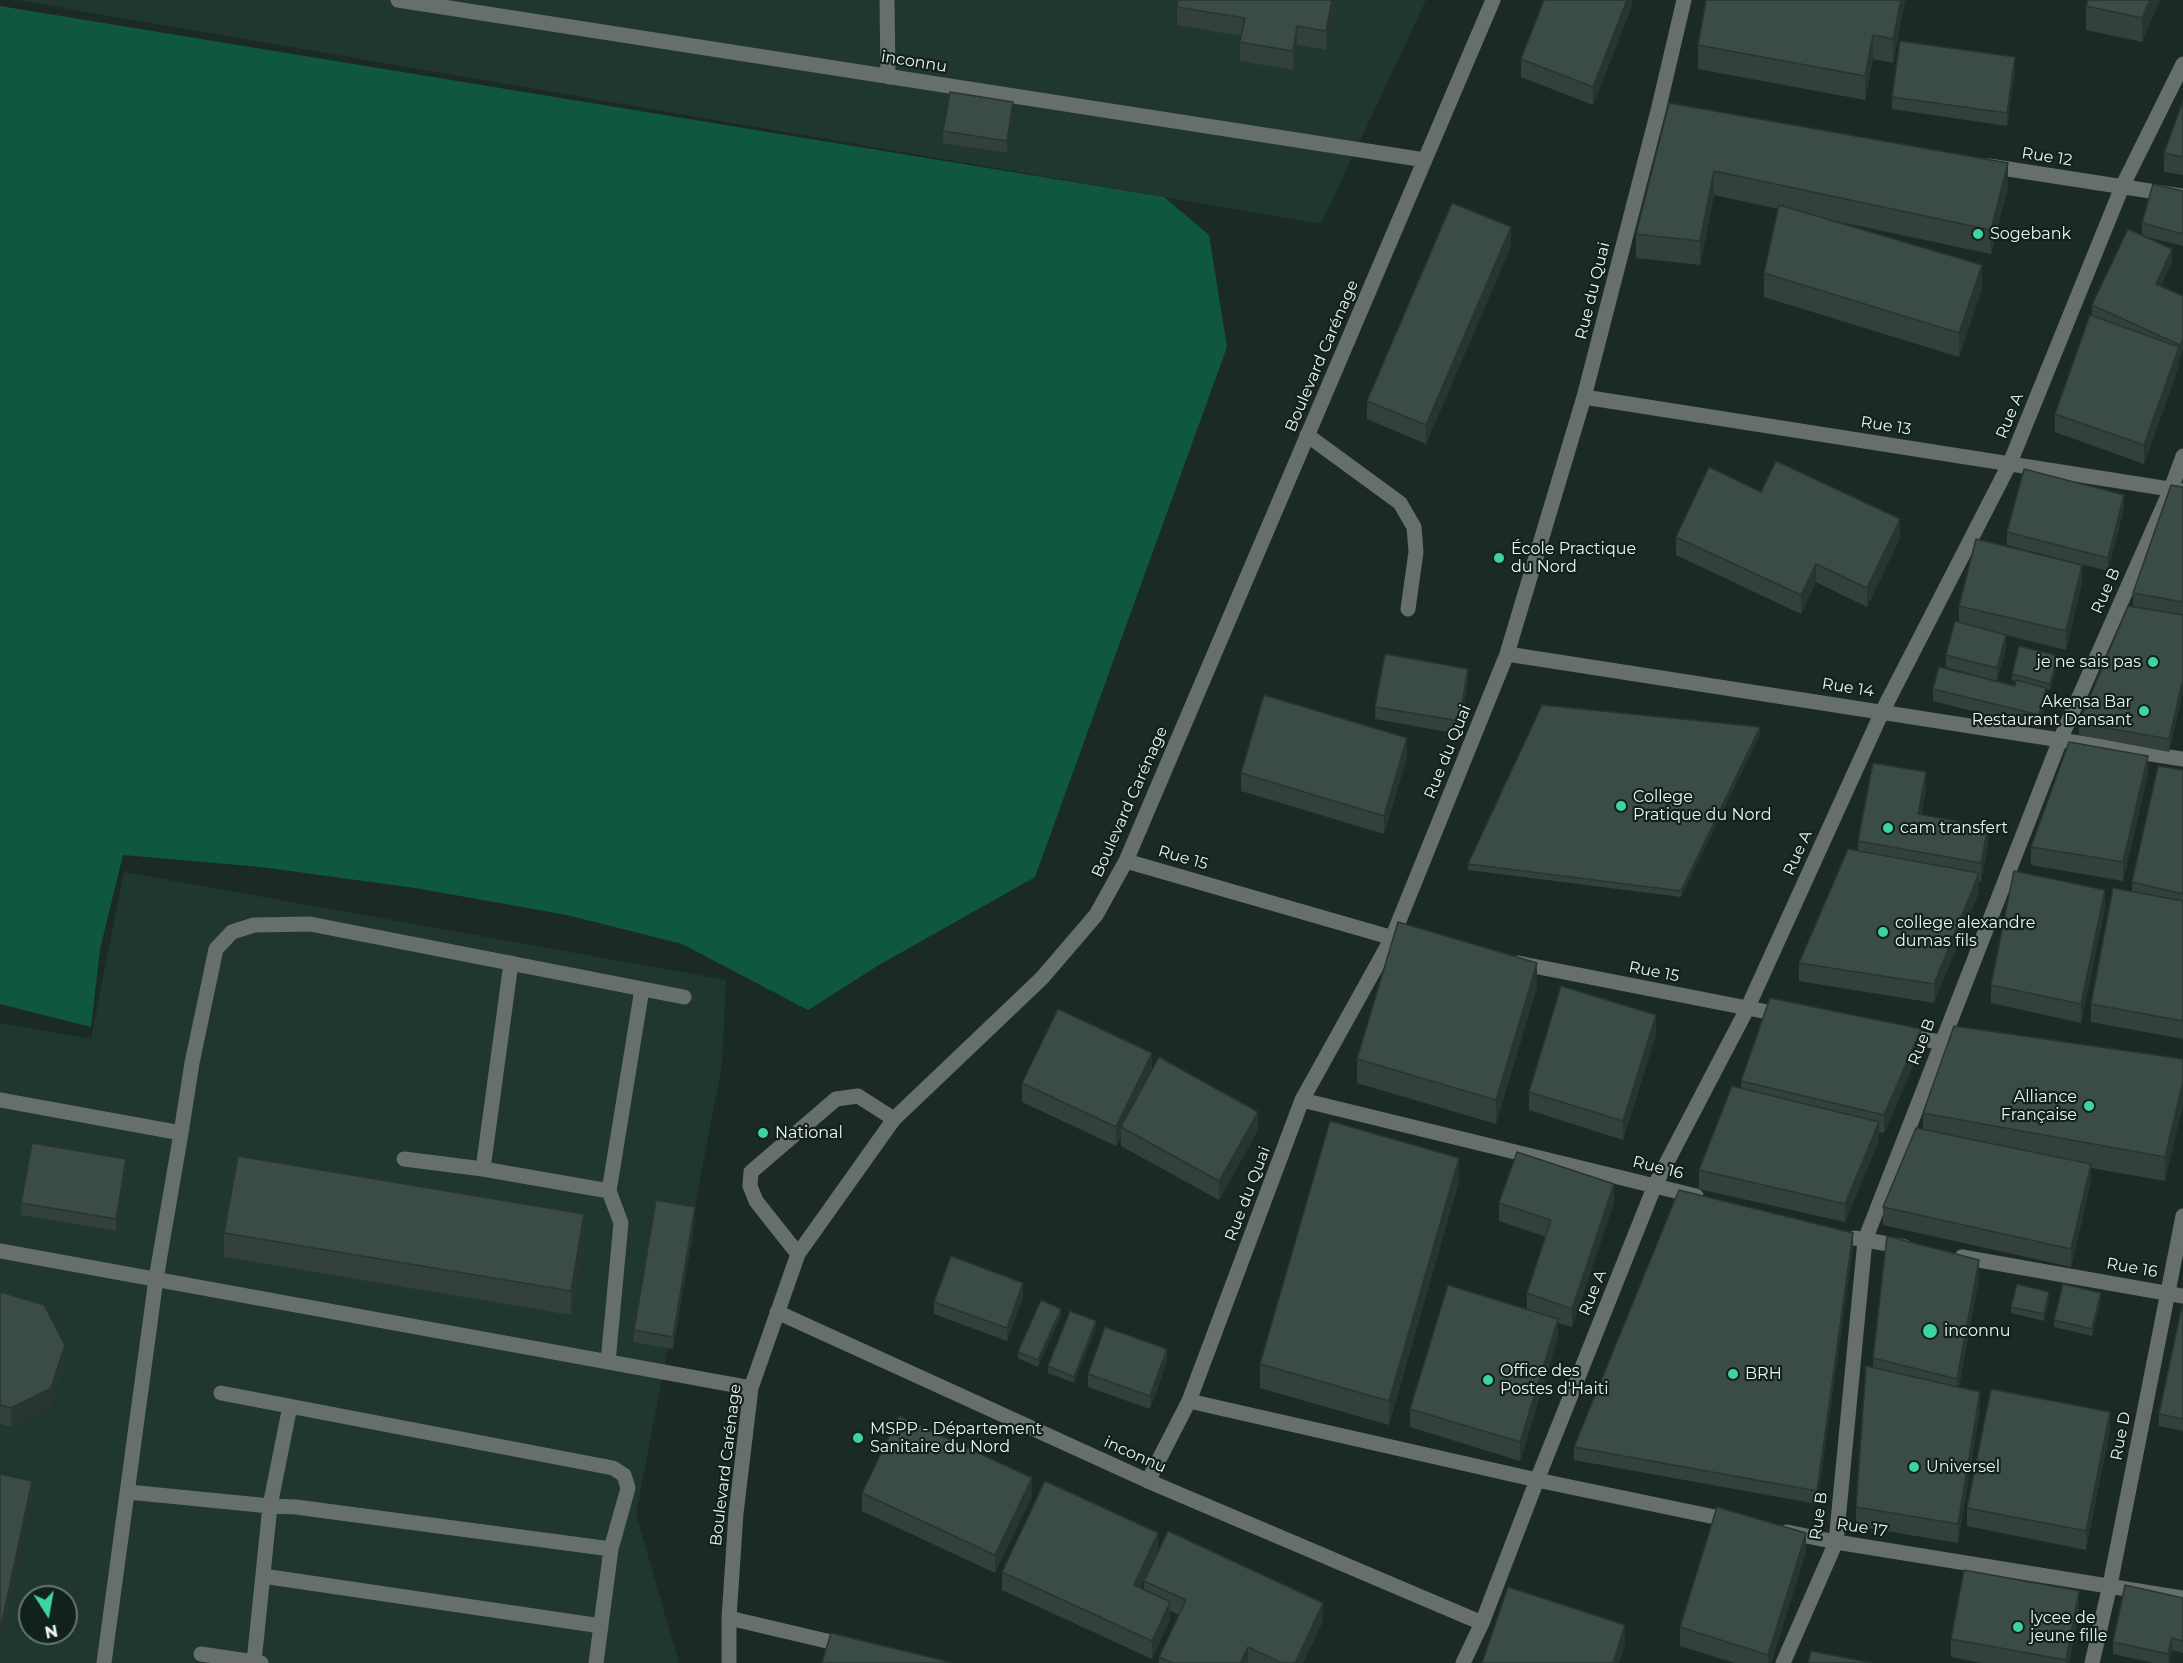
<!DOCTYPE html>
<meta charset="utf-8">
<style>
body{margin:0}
#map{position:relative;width:2183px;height:1663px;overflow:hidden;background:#1b2b24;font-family:Montserrat,sans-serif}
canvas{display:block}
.north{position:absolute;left:18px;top:1585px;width:60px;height:60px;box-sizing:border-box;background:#12211b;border:2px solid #687570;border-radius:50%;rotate:169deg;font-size:16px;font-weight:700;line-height:24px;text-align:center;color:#eaf4ef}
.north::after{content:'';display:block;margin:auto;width:21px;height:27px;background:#3ed4a2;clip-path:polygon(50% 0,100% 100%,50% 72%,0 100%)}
</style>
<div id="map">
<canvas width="2183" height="1663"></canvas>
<div class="north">N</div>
</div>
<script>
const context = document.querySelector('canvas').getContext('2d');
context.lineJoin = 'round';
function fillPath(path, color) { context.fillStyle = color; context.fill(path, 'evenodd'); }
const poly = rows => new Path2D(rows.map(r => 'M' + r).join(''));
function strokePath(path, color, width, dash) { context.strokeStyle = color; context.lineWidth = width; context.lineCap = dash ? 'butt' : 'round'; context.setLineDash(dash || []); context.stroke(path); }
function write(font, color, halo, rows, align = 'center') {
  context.font = font + ' Montserrat,sans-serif'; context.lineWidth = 4.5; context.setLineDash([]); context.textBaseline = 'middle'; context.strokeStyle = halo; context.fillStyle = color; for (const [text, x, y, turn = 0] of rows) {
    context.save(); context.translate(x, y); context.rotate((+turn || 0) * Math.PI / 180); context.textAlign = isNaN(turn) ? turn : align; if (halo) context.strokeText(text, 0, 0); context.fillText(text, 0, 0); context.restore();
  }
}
fillPath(poly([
 [17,0,1426,0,1321,224],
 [124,872,726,980,722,1065,636,1514,679,1663,0,1663,0,1023,91,1039],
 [30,1597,66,1597,66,1633,30,1633]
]), '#20372d');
fillPath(poly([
 [0,6,1164,197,1209,235,1227,347,1035,877,879,965,808,1010,682,944,567,915,415,888,261,867,123,855,100,949,91,1027,0,1004]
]), '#105740');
strokePath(poly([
 [398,0,1425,160],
 [887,0,888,77],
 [1989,166,2183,196],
 [1584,397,2183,491],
 [1307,435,1400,503,1414,527,1416,552,1408,609],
 [1507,654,2183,759],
 [1126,861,1400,940],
 [1518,963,1783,1015],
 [1901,1036,1948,1043],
 [0,1100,181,1133,156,1279,104,1663],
 [1302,1100,1696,1196],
 [181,1133,192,1063,216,949,232,932,254,925,310,924,684,997],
 [404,1159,483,1169,609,1191,621,1223,608,1362],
 [483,1169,511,963],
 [609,1191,642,989],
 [1855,1238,1905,1247],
 [0,1251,751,1388],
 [798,1254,756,1201,750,1186,751,1172,836,1099,858,1096,894,1119],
 [1962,1257,2183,1296],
 [777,1312,1148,1481,1482,1623],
 [221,1393,613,1468,624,1475,628,1488,611,1549],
 [1189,1401,1537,1480,1734,1521],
 [1148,1481,1189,1401,1302,1100,1392,938,1507,654,1584,397,1658,111,1684,0],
 [128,1492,270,1506,296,1507,611,1549,596,1663],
 [1787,1532,1836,1542,2183,1598],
 [263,1576,601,1626],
 [729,1618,848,1646],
 [201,1654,261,1663],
 [254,1662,270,1506,290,1406],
 [729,1663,729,1618,736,1513,751,1388,798,1254,894,1119,1042,978,1096,915,1126,861,1493,0],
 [1463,1663,1482,1623,1537,1480,1655,1185,1747,1009,1882,712,2010,463,2122,187,2183,64],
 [1783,1663,1836,1542,1865,1240,2060,740,2171,489,2183,456],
 [2092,1663,2110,1585,2183,1216]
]), '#676f6b', 15);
fillPath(poly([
 [1335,0,1326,50,1297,45,1293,70,1240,61,1240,42,1241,36,1177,25,1177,7],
 [1632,0,1632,6,1593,105,1521,77,1521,59],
 [1905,0,1893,63,1873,59,1865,100,1698,69,1698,45],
 [2160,0,2142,42,2086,30,2086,6],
 [2015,70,2007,126,1892,109,1892,97],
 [2183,101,2183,175,2164,172,2164,153],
 [1669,103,2008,187,1991,254,1826,219,1982,289,1959,357,1764,297,1764,273,1778,209,1714,195,1700,265,1636,258,1636,234],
 [1013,114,1007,153,943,143,943,131],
 [2183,191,2183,246,2143,236,2172,261,2161,286,2183,296,2179,366,2144,464,2055,432,2055,414,2092,316,2092,305,2142,235,2142,223],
 [1511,246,1426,444,1367,419,1367,401],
 [2183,487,2183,692,2169,752,2079,735,2079,723,2133,607,2133,593],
 [1761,492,1900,538,1867,607,1816,582,1801,614,1676,555,1676,537],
 [2124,508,2108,571,2007,545,2007,532],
 [2082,583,2066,650,2006,635,2006,648,1997,681,1946,667,1946,655,1959,622,1959,606],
 [2058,662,2050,690,2046,689,2046,700,2039,728,1933,701,1933,689,2015,686,2016,681,2012,680,2012,674],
 [1468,681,1459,734,1375,719,1375,707],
 [1760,734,1681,897,1468,870,1468,864],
 [1407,757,1384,834,1241,791,1241,773],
 [2183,770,2183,1039,2091,1022,2091,1004,2132,892,2132,882],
 [2148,774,2123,881,2031,865,2031,847],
 [1926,790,1921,814,1988,845,1981,881,1979,881,1979,892,1934,1003,1799,981,1799,963,1858,851,1858,841],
 [2105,908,2081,1023,1991,1003,1991,985],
 [1537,987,1496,1124,1357,1083,1357,1059],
 [1656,1034,1623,1140,1529,1110,1529,1092],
 [1921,1047,1884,1133,1879,1132,1879,1140,1845,1222,1699,1189,1699,1170,1741,1089,1741,1081],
 [2183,1059,2165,1181,2091,1168,2091,1182,2071,1267,1883,1225,1883,1207,1923,1129,1923,1113],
 [1152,1071,1258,1130,1219,1200,1121,1146,1121,1136,1116,1146,1022,1102,1022,1083],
 [126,1171,116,1231,21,1215,21,1203],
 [1459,1181,1389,1425,1260,1388,1260,1364],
 [1614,1202,1572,1327,1558,1323,1558,1337,1520,1461,1410,1427,1410,1409,1527,1309,1527,1293,1546,1237,1499,1221,1499,1203],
 [695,1220,673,1349,634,1342,634,1330],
 [224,1233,584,1237,571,1315,224,1257],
 [1853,1246,1817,1504,1574,1460,1574,1447],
 [1979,1278,1959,1387,1980,1410,1958,1543,1856,1526,1856,1507,1873,1367,1873,1358],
 [0,1292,65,1363,51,1407,11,1427,0,1424],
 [1023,1296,1007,1341,934,1314,934,1302],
 [2049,1298,2044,1321,2011,1313,2011,1307],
 [2101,1299,2092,1336,2054,1327,2054,1320],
 [2183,1306,2183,1431,2159,1426,2159,1414],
 [1061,1315,1038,1367,1018,1358,1018,1352],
 [1096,1327,1074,1383,1048,1373,1048,1366],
 [1167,1361,1150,1409,1088,1387,1088,1374],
 [2110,1430,2086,1550,1967,1526,1967,1508],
 [862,1493,1032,1496,995,1573,862,1511],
 [1158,1551,1141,1588,1144,1590,1144,1581,1323,1621,1303,1663,1159,1663,1159,1657,1179,1615,1170,1611,1170,1620,1152,1659,1002,1590,1002,1572],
 [1806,1552,1771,1663,1735,1663,1680,1646,1680,1627],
 [2183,1598,2183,1653,2172,1650,2169,1663,2154,1663,2113,1654,2113,1642],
 [2079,1610,2069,1663,1981,1663,1951,1657,1951,1639]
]), '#33413a');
fillPath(poly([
 [1332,0,1335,0,1326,50,1326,31],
 [1627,0,1632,0,1632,6,1593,105,1593,87],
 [1901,0,1905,0,1893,63,1893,39],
 [2150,0,2160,0,2142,42,2142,18],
 [1297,26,1297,45,1293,70,1293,51],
 [1873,35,1873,59,1865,100,1865,76],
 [2015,57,2015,70,2007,126,2007,113],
 [1013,102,1013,114,1007,153,1007,141],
 [2008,163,2008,187,1991,254,1991,230],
 [1714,171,1714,195,1700,265,1700,241],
 [1511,227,1511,246,1426,444,1426,425],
 [2172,249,2172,261,2156,297,2156,284],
 [1982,265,1982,289,1959,357,1959,333],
 [2183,338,2183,350,2180,358,2180,345],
 [2179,347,2179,366,2144,464,2144,445],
 [2124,495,2124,508,2108,571,2108,558],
 [1900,519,1900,538,1867,607,1867,588],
 [1816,564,1816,582,1801,614,1801,595],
 [2082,565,2082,583,2066,650,2066,631],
 [2006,635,2006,648,1997,681,1997,668],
 [2058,656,2058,662,2050,690,2050,684],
 [1468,669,1468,681,1459,734,1459,721],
 [2183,679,2183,692,2169,752,2169,739],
 [2046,688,2046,700,2039,728,2039,715],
 [1760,727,1760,734,1681,897,1681,891],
 [1407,738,1407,757,1384,834,1384,816],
 [2148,756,2148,774,2123,881,2123,862],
 [1926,772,1926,790,1918,832,1918,814],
 [1988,827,1988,845,1981,881,1981,863],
 [1979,873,1979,892,1934,1003,1934,984],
 [2105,890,2105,908,2081,1023,2081,1004],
 [1537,963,1537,987,1496,1124,1496,1100],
 [1656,1015,1656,1034,1623,1140,1623,1121],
 [1921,1029,1921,1047,1884,1133,1884,1115],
 [1152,1053,1152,1071,1121,1127,1121,1136,1116,1146,1116,1127],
 [2183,1082,2183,1106,2165,1181,2165,1157],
 [1258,1112,1258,1130,1219,1200,1219,1181],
 [1879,1122,1879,1140,1845,1222,1845,1204],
 [1459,1158,1459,1181,1389,1425,1389,1401],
 [126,1159,126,1171,116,1231,116,1219],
 [2091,1164,2091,1182,2071,1267,2071,1249],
 [1614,1184,1614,1202,1572,1327,1572,1309],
 [695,1207,695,1220,673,1349,673,1337],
 [584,1214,584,1237,571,1315,571,1291],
 [1853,1233,1853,1246,1817,1504,1817,1491],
 [1979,1260,1979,1278,1957,1397,1957,1379],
 [1023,1283,1023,1296,1007,1341,1007,1328],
 [2049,1292,2049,1298,2044,1321,2044,1314],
 [2101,1293,2101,1299,2092,1336,2092,1329],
 [1061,1309,1061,1315,1038,1367,1038,1360],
 [1558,1319,1558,1337,1520,1461,1520,1442],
 [1096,1321,1096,1327,1074,1383,1074,1377],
 [65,1345,65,1363,51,1407,11,1427,11,1408],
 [1167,1349,1167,1361,1150,1409,1150,1396],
 [1980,1392,1980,1410,1958,1543,1958,1524],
 [2110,1412,2110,1430,2086,1550,2086,1531],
 [1032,1478,1032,1496,995,1573,995,1555],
 [32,1481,32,1499,0,1649,0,1631],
 [1158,1533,1158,1551,1134,1603,1134,1585],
 [1806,1533,1806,1552,1771,1663,1768,1663,1768,1655],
 [2079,1591,2079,1610,2069,1663,2066,1663],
 [1170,1602,1170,1620,1152,1659,1152,1641],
 [1323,1603,1323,1621,1303,1663,1295,1663],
 [1625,1625,1625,1644,1619,1663,1613,1663],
 [2172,1638,2172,1650,2168,1663,2168,1654],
 [1248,1647,1248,1663,1240,1663]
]), '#293530');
const building = poly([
 [1178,0,1332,0,1326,31,1297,26,1293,51,1240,42,1245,18,1177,7,1178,0],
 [1544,0,1627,0,1593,87,1521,59,1544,0],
 [1706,0,1901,0,1893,39,1873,35,1865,76,1698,45,1706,0],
 [2088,0,2150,0,2142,18,2086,6,2088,0],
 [1900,41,2015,57,2007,113,1892,97,1900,41],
 [950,92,1013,102,1007,141,943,131,950,92],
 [2183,101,2183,157,2164,153,2183,101],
 [1669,103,2008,163,1991,230,1714,171,1700,241,1636,234,1669,103],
 [2153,184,2183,191,2183,234,2142,223,2153,184],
 [1452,203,1511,227,1426,425,1367,401,1452,203],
 [1779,205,1982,265,1959,333,1764,273,1779,205],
 [2128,229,2172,249,2156,284,2183,296,2183,338,2180,345,2092,305,2128,229],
 [2090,315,2179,347,2144,445,2055,414,2090,315],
 [1776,461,1900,519,1867,588,1816,564,1801,595,1676,537,1709,467,1761,492,1776,461],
 [2024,469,2124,495,2108,558,2007,532,2024,469],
 [2171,485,2183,487,2183,602,2133,593,2171,485],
 [1976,539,2082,565,2066,631,1959,606,1976,539],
 [2128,606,2183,615,2183,679,2169,739,2079,723,2128,606],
 [1955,621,2006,635,1997,668,1946,655,1955,621],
 [2019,646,2058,656,2050,684,2012,674,2019,646],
 [1385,654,1468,669,1459,721,1375,707,1385,654],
 [1939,667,2015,686,2016,680,2046,688,2039,715,1933,689,1939,667],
 [1264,695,1407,738,1384,816,1241,773,1264,695],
 [1542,705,1760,727,1681,891,1468,864,1542,705],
 [2069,742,2148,756,2123,862,2031,847,2069,742],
 [1873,763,1926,772,1918,814,1988,827,1981,863,1858,841,1873,763],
 [2158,766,2183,770,2183,894,2132,882,2158,766],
 [1848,849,1979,873,1934,984,1799,963,1848,849],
 [2014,871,2105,890,2081,1004,1991,985,2014,871],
 [2113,888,2183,901,2183,1021,2091,1004,2113,888],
 [1398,922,1537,963,1496,1100,1357,1059,1398,922],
 [1561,986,1656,1015,1623,1121,1529,1092,1561,986],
 [1770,998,1921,1029,1884,1115,1741,1081,1770,998],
 [1058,1009,1152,1053,1116,1127,1022,1083,1058,1009],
 [1954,1026,2183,1059,2183,1082,2165,1157,1923,1113,1954,1026],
 [1159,1057,1258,1112,1219,1181,1121,1127,1159,1057],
 [1732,1086,1879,1122,1845,1204,1699,1170,1732,1086],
 [1330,1121,1459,1158,1389,1401,1260,1364,1330,1121],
 [1916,1128,2091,1164,2071,1249,1883,1207,1916,1128],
 [32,1143,126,1159,116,1219,21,1203,32,1143],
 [1517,1152,1614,1184,1572,1309,1527,1293,1551,1220,1499,1203,1517,1152],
 [238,1156,584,1214,571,1291,224,1233,238,1156],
 [1679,1190,1853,1233,1817,1491,1574,1447,1679,1190],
 [656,1200,695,1207,673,1337,634,1330,656,1200],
 [1887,1236,1979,1260,1957,1379,1873,1358,1887,1236],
 [951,1256,1023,1283,1007,1328,934,1302,951,1256],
 [2017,1284,2049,1292,2044,1314,2011,1307,2017,1284],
 [2063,1284,2101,1293,2092,1329,2054,1320,2063,1284],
 [1448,1285,1558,1319,1520,1442,1410,1409,1448,1285],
 [0,1292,1,1292,44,1305,65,1345,51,1388,11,1408,0,1405,0,1292],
 [1041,1300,1061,1309,1038,1360,1018,1352,1041,1300],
 [2182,1306,2183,1306,2183,1419,2159,1414,2182,1306],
 [1070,1311,1096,1321,1074,1377,1048,1366,1070,1311],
 [1105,1327,1167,1349,1150,1396,1088,1374,1105,1327],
 [1866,1366,1980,1392,1958,1524,1856,1507,1866,1366],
 [1991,1389,2110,1412,2086,1531,1967,1508,1991,1389],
 [899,1416,1032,1478,995,1555,862,1493,899,1416],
 [0,1474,32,1481,0,1631,0,1474],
 [1045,1481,1158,1533,1134,1585,1170,1602,1152,1641,1002,1572,1045,1481],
 [1717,1507,1806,1533,1768,1655,1680,1627,1717,1507],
 [1168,1531,1323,1603,1295,1663,1282,1663,1248,1647,1240,1663,1172,1663,1159,1657,1186,1600,1144,1581,1168,1531],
 [1964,1570,2079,1591,2066,1660,1951,1639,1964,1570],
 [2125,1585,2183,1598,2183,1641,2172,1638,2168,1654,2113,1642,2125,1585],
 [1508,1587,1625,1625,1613,1663,1482,1663,1508,1587],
 [831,1633,953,1663,822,1663,831,1633],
 [1811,1651,1872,1663,1808,1663,1811,1651]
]);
fillPath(building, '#3b4c44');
strokePath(building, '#293530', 1.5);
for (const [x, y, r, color] of [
 [1978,234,6,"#3ed4a2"],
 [1499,558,6,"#3ed4a2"],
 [2153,662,6,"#3ed4a2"],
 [2144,711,6,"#3ed4a2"],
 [1621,806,6,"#3ed4a2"],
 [1888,828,6,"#3ed4a2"],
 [1883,932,6,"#3ed4a2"],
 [2089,1106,6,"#3ed4a2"],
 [763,1133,6,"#3ed4a2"],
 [1930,1331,8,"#3ed4a2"],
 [1733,1374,6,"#3ed4a2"],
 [1488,1380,6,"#3ed4a2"],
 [858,1438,6,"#3ed4a2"],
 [1914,1467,6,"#3ed4a2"],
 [2018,1627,6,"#3ed4a2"]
]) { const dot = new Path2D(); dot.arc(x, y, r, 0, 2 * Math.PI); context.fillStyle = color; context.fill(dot); strokePath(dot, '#12211b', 2); }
write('16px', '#eaf4ef', '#12211b', [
 ["inconnu",914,62,9],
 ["Rue 12",2047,157,9],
 ["Rue du Quai",1593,291,-76],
 ["Boulevard Carénage",1322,356,-67],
 ["Rue A",2010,416,-68],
 ["Rue 13",1886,426,9],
 ["Rue B",2106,591,-66],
 ["Rue 14",1848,688,9],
 ["Rue du Quai",1448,752,-68],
 ["Boulevard Carénage",1130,802,-66],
 ["Rue A",1798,853,-66],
 ["Rue 15",1183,858,16],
 ["Rue 15",1654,972,11],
 ["Rue B",1922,1042,-69],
 ["Rue 16",1658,1168,14],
 ["Rue du Quai",1248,1194,-69],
 ["Rue 16",2132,1268,10],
 ["Rue A",1593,1293,-68],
 ["Rue D",2121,1436,-79],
 ["inconnu",1135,1455,24],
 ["Boulevard Carénage",726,1465,-83],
 ["Rue B",1819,1516,-82],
 ["Rue 17",1862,1528,9]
]);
write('16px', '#eaf4ef', '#12211b', [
 ["Sogebank",1990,234],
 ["École Practique",1511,549],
 ["du Nord",1511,567],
 ["je ne sais pas",2141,662,"right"],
 ["Akensa Bar",2132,702,"right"],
 ["Restaurant Dansant",2132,720,"right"],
 ["College",1633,797],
 ["Pratique du Nord",1633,815],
 ["cam transfert",1900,828],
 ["college alexandre",1895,923],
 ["dumas fils",1895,941],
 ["Alliance",2077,1097,"right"],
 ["Française",2077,1115,"right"],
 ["National",775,1133],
 ["inconnu",1944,1331],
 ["Office des",1500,1371],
 ["Postes d'Haiti",1500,1389],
 ["BRH",1745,1374],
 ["MSPP - Département",870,1429],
 ["Sanitaire du Nord",870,1447],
 ["Universel",1926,1467],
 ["lycee de",2030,1618],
 ["jeune fille",2030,1636]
], 'left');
</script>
